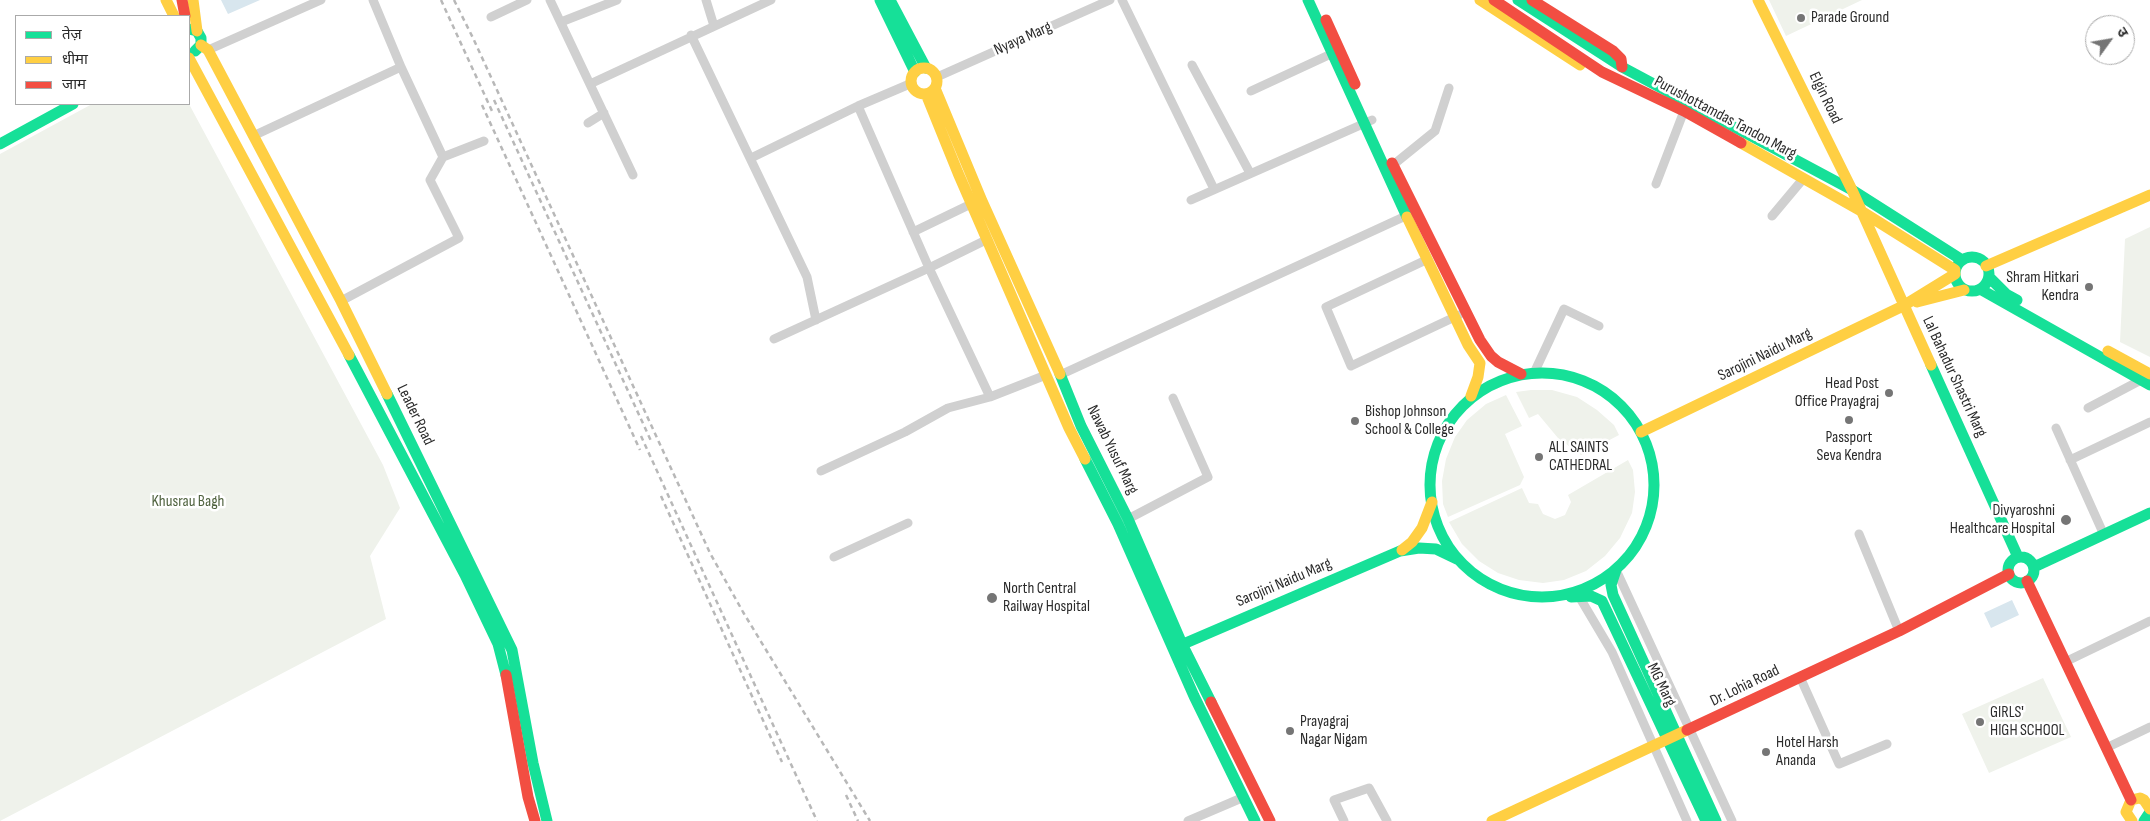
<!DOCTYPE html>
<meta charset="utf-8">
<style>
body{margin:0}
#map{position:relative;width:2150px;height:821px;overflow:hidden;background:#fff;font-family:"Sofia Sans Condensed","Noto Sans Devanagari",sans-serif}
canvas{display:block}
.legend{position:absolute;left:15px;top:15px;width:175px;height:90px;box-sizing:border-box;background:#fff;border:1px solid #aaa;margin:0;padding:6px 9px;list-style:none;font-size:15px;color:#2b2b2b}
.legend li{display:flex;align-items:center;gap:10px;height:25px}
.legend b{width:25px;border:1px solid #aaa}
.north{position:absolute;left:2085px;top:15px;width:50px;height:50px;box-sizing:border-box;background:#fff;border:1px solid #aaa;border-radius:50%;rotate:58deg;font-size:14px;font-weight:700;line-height:20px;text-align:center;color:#2b2b2b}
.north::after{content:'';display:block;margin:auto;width:18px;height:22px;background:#757575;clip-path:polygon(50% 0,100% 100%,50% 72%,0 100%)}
</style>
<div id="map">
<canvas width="2150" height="821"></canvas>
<ul class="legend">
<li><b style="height:6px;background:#16e098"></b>तेज़</li>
<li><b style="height:6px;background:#ffcf43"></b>धीमा</li>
<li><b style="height:6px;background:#f24e42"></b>जाम</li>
</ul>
<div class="north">उ</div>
</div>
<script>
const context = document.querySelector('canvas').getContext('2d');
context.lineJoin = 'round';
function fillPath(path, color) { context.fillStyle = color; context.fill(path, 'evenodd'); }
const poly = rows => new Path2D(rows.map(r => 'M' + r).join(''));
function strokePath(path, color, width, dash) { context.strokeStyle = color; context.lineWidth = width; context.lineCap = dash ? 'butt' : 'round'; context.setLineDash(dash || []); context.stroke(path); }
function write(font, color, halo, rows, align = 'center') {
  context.font = font + ' "Sofia Sans Condensed",sans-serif'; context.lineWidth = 5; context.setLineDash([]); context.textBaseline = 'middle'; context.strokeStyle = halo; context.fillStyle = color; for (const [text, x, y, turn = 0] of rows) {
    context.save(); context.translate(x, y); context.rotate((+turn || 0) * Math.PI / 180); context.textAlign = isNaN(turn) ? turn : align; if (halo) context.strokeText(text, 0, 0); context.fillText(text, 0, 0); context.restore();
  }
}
fillPath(poly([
 [1769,0,1862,0,1786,36],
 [92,104,189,104,383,465,400,508,370,556,386,619,0,821,0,154],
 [2150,227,2150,357,2120,342,2125,239],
 [1531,390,1552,390,1577,397,1597,410,1614,425,1619,435,1581,455,1558,438,1538,414,1529,418,1516,392],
 [1506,395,1522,426,1505,434,1524,477,1520,485,1448,517,1443,504,1442,481,1446,459,1455,437,1467,420,1486,404],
 [1628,460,1633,470,1635,492,1632,513,1620,538,1605,556,1586,571,1564,580,1543,583,1519,580,1498,573,1479,561,1462,544,1449,522,1522,488,1529,503,1538,504,1543,514,1555,519,1565,515,1571,502,1568,495],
 [2043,678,2071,737,1989,773,1962,714]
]), '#eff2eb');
fillPath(poly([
 [221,0,260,0,228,14],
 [2012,600,2019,615,1991,628,1984,613]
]), '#d8e6ee');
strokePath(poly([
 [373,0,401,67,443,157],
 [550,0,633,175],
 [706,0,714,26],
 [1122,0,1214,189],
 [491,17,527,0],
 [561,22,617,0],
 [691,35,807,277,816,320],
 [208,50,321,0],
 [1192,65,1250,173],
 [937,77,1110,0],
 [590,84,771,0],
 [1251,91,1331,54],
 [858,106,929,268,990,397],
 [588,123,604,113],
 [253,136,401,67],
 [751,158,858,106,912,83],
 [1393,165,1435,131,1449,88],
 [1656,184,1684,111],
 [1191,200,1372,120],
 [1772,216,1803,179],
 [913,232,971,204],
 [1426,260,1326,307,1351,366,1459,315],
 [341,301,459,238,430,180,443,157,484,141],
 [774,339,929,268,986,240],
 [1534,373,1564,309,1599,326],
 [1060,375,1410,214],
 [2088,408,2141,380],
 [2056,428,2104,535],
 [2070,460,2150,422],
 [821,471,905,432,948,408,990,397,1046,375],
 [1128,519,1208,477,1173,398],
 [1859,534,1899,631],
 [834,557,908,523],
 [1616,570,1732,821],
 [1580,598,1612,652,1687,821],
 [2065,662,2150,621],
 [1800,677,1839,764,1887,744],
 [2106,748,2150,727],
 [1188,821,1244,797],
 [1344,821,1334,800,1369,788,1387,821]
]), '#d0d0d0', 9);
strokePath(poly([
 [880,0,915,72],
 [890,0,926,68],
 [1308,0,1407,217],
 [1518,0,1622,67,1852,190,1962,260],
 [189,29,197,31,201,38,201,45,195,51],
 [0,144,73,104],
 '1955 274a17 17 0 1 1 34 0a17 17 0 1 1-34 0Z',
 [1989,277,2006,294,2017,300],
 [1980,289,2150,385],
 [349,355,465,575,498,644,506,675],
 [1931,365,2018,557],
 '1430 485a112 112 0 1 1 224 0a112 112 0 1 1-224 0Z',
 [1060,374,1081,426,1128,519,1182,644,1211,702],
 [387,394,512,650,533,763,547,821],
 [1085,459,1118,524,1194,696,1255,821],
 '2008 570a13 13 0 1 1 26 0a13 13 0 1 1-26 0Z',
 [2034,567,2150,513],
 [1616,570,1611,585,1613,595,1716,821],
 [1571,597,1591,596,1602,601,1706,821],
 [1174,648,1400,551,1419,548,1436,549,1459,560],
 [2144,821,2150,812]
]), '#16e098', 11);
strokePath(poly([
 [166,0,174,16],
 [193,0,197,31],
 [1480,0,1580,65],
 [1758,0,1852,190,1931,365],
 [201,45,208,50,341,301,387,394],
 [189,58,349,355],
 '911 81a13 13 0 1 1 26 0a13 13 0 1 1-26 0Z',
 [935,88,982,201,1060,374],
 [926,94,958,173,1069,428,1085,459],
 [1741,143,1861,211,1955,270],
 [1407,217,1468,345,1480,363,1478,377,1471,396],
 [1986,266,2150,195],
 [1917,302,1964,290],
 [2108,351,2150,374],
 [1641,432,1903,306,1955,274],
 [1402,550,1412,542,1422,528,1432,502],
 [1492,821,1687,730],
 [2132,821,2126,812,2131,800,2140,798,2144,800,2150,809]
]), '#ffcf43', 11);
strokePath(poly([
 [182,0,185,16],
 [1494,0,1602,72,1684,111,1741,143],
 [1532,0,1613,51,1621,59,1622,67],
 [1326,20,1355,84],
 [1392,163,1480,340,1491,356,1498,362,1521,374],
 [2027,581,2131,800],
 [506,675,528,797,535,821],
 [1211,702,1270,821],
 [1687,730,1899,631,2009,574]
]), '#f24e42', 11);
strokePath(poly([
 [441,0,492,111],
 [454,0,473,38,710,553,743,612,870,821],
 [494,100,652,443],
 [482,105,640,450],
 [641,436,817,821],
 [661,496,782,762],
 [846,795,858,821]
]), '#b8b8b8', 2.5, [5, 4]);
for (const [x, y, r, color] of [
 [1801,18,5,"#757575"],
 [2089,287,5,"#757575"],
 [1889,393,5,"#757575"],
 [1849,420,5,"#757575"],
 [1355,421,5,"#757575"],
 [1539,457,5,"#757575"],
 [2066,520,6,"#757575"],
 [992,598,6,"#757575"],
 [1980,722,5,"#757575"],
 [1290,731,5,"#757575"],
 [1766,752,5,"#757575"]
]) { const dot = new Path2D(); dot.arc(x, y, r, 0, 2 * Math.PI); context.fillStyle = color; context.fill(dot); strokePath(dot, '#fff', 2); }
write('16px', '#2b2b2b', '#fff', [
 ["Parade Ground",1811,18],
 ["Shram Hitkari",2079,278,"right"],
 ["Kendra",2079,296,"right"],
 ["Head Post",1879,384,"right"],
 ["Office Prayagraj",1879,402,"right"],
 ["Bishop Johnson",1365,412],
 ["School & College",1365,430],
 ["Passport",1849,438,"center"],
 ["Seva Kendra",1849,456,"center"],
 ["ALL SAINTS",1549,448],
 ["CATHEDRAL",1549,466],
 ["Divyaroshni",2055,511,"right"],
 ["Healthcare Hospital",2055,529,"right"],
 ["North Central",1003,589],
 ["Railway Hospital",1003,607],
 ["GIRLS'",1990,713],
 ["HIGH SCHOOL",1990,731],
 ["Prayagraj",1300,722],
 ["Nagar Nigam",1300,740],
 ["Hotel Harsh",1776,743],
 ["Ananda",1776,761]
], 'left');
write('16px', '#2b2b2b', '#fff', [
 ["Nyaya Marg",1023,39,-24],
 ["Elgin Road",1825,98,64],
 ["Purushottamdas Tandon Marg",1725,118,28],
 ["Sarojini Naidu Marg",1765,355,-26],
 ["Lal Bahadur Shastri Marg",1954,377,65],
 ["Leader Road",415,415,64],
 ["Nawab Yusuf Marg",1112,450,64],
 ["Sarojini Naidu Marg",1284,583,-23],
 ["MG Marg",1661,685,64],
 ["Dr. Lohia Road",1745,686,-26]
]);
write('16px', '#4f623e', '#fff', [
 ["Khusrau Bagh",188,502]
]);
</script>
